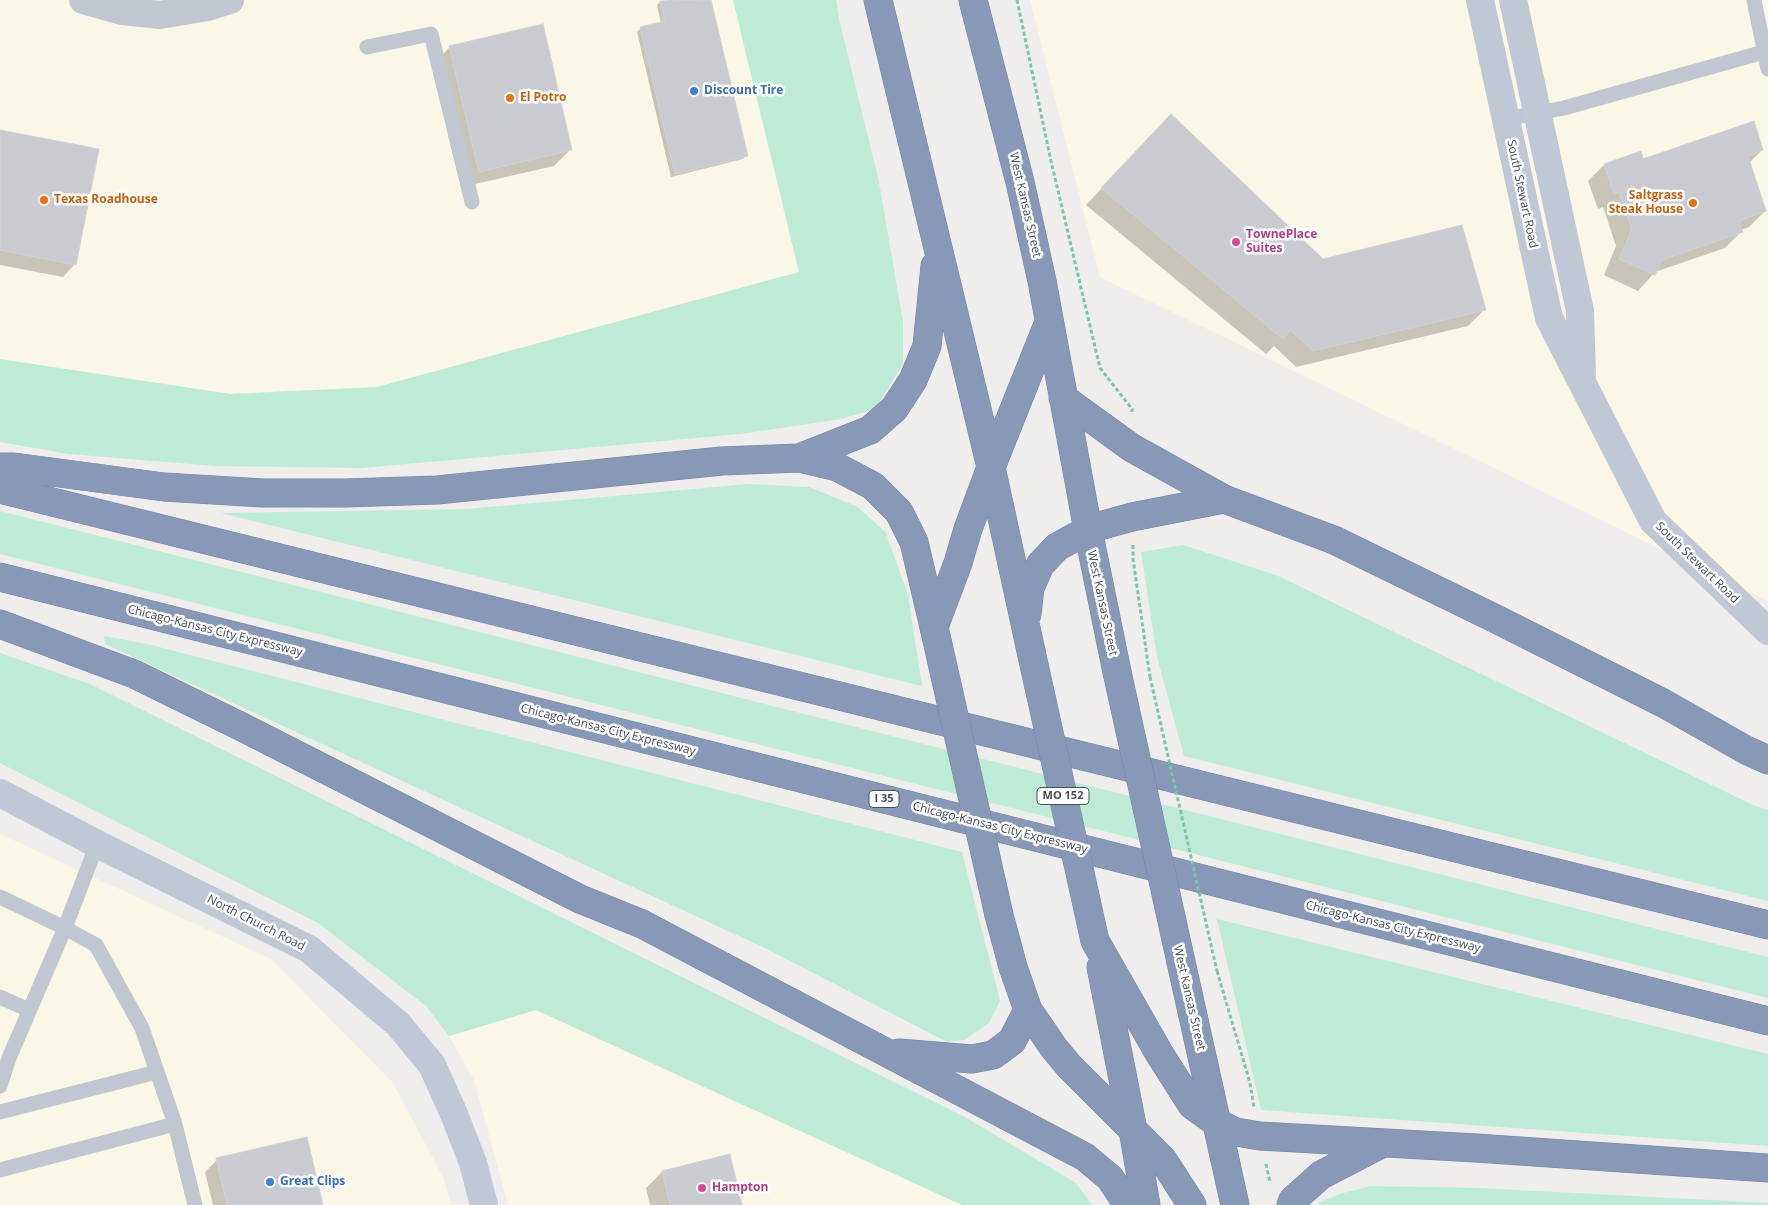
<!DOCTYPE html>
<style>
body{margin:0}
canvas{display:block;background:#f0eded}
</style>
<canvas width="1768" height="1205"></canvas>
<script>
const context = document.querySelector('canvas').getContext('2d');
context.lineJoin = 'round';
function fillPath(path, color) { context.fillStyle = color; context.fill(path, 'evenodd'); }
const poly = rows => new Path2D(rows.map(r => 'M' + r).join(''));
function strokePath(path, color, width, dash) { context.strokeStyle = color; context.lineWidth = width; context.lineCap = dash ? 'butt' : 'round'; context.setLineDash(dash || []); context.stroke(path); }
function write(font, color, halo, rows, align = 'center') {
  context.font = font + ' "Open Sans",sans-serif'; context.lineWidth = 5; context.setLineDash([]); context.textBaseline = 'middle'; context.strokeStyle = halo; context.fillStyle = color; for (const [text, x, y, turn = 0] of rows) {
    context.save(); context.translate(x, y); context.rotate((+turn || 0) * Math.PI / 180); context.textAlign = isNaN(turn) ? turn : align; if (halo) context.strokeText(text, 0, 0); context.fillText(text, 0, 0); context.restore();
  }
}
fillPath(poly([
 [0,0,733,0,799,272,377,387,230,394,0,359],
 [1030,0,1768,0,1768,601,1100,277],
 [0,834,271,959,393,1083,444,1179,451,1205,0,1205],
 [536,1010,644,1060,962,1205,508,1205,474,1080,449,1036]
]), '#faf7e7');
fillPath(poly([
 [733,0,836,0,839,19,879,182,903,322,903,364,875,409,841,419,741,434,362,468,215,466,69,454,0,442,0,359,230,394,377,387,799,272],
 [749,484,809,487,858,507,886,533,908,595,922,686,221,513,467,509],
 [0,511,1768,957,1768,998,0,554],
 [1183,545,1276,575,1753,805,1768,810,1768,901,1184,756,1157,657,1141,552],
 [104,636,147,644,962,852,1000,1001,989,1023,964,1040,947,1042,765,948,105,644],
 [0,653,90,684,965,1117,1076,1183,1092,1205,962,1205,536,1010,449,1036,426,1006,318,923,0,763],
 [1217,919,1768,1054,1768,1146,1261,1110],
 [1371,1186,1480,1188,1768,1203,1768,1205,1319,1205,1319,1202,1343,1193]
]), '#beebd6');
fillPath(poly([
 [669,0,710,0,746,155,743,159,671,177,637,32,641,28,661,23,657,5,660,2],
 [450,47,570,150,554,166,462,187,434,63],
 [0,131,75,264,63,277,0,265],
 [1155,132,1323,260,1484,310,1468,326,1296,367,1274,346,1266,354,1086,205],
 [1762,150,1749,163,1765,211,1749,227,1741,230,1741,232,1725,248,1655,272,1638,291,1604,275,1616,246,1603,207,1598,209,1588,181,1604,165],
 [217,1160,321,1205,213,1205,205,1172],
 [662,1172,741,1205,650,1205,646,1188]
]), '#0003');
const building = poly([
 [711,0,748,156,675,174,640,27,665,21,660,1,711,0],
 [543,24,572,150,479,172,449,46,543,24],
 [1171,114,1323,259,1462,225,1486,310,1313,351,1290,330,1283,339,1101,188,1171,114],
 [1754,121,1763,150,1748,156,1766,211,1739,221,1743,232,1662,260,1655,275,1619,259,1632,229,1619,192,1614,194,1604,164,1641,151,1643,159,1754,121],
 [0,130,99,149,76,265,0,250,0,130],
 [307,1137,323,1205,227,1205,216,1158,307,1137],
 [730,1154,742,1205,670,1205,662,1171,730,1154]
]);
fillPath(building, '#cacbd1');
strokePath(building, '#d1d2d8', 1);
const highway = poly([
 [878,0,991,467,1031,651],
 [973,0,1020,182,1042,281,1088,530,1117,672],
 [1063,398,1132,448,1224,499,1334,540,1494,618,1663,703,1746,750,1768,760],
 [799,458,870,430,894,409,913,380,927,346,935,266],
 [0,467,14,467,164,487,263,493,346,493,437,490,722,461,799,458,837,467,873,486,899,512,914,542,934,627],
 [0,489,1768,925],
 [0,577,1768,1021],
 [1027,614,1030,588,1040,565,1057,547,1088,530,1103,525,1132,517,1224,499],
 [0,624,134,674,242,727,580,899,642,924,1085,1157,1110,1178,1128,1205],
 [934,627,958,563,968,529,991,467,1049,322],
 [999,915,1013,967,1028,1010,1054,1048,1069,1066,1163,1160,1192,1205],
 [1095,941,1159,1053,1192,1105,1217,1123,1236,1132,1260,1136,1476,1148,1768,1168],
 [1181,962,1235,1205],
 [1101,967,1133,1130,1146,1205],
 [899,1053,972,1059,993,1055,1012,1041,1028,1010],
 [1291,1205,1293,1200,1321,1175,1381,1144]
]);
strokePath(highway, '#7484a4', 29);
strokePath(poly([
 [1017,0,1051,161,1100,368,1132,409,1132,412],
 [1133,545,1133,559,1150,677],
 [1217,971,1250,1083,1254,1107],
 [1266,1164,1270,1182]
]), '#79c6ab', 3, [4, 2.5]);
strokePath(poly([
 [1754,0,1768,69],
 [367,47,431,34,472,202],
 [1506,119,1564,108,1764,52],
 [97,844,65,928,96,945,142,1028,175,1124,195,1205],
 [0,897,65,928,9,1058,0,1086],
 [0,997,29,1010],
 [0,1112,157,1072],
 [0,1170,175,1124]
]), '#c1c7d1', 15);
strokePath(poly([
 [83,0,122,11,160,15,208,7,230,0]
]), '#c1c7d1', 28);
strokePath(poly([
 [1480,0,1549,318,1653,521,1768,631],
 [1513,0,1580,311,1582,375],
 [0,793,97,844,309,949,398,1024,432,1065,454,1114,473,1163,484,1205]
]), '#c1c8d5', 28);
strokePath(highway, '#8899b8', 28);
const highwayBridge = poly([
 [934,627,999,915],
 [1031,651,1095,941],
 [1117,672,1181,962]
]);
strokePath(highwayBridge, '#7484a4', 29, []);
strokePath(poly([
 [1150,677,1217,971]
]), '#79c6ab', 3, [4, 2.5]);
strokePath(highwayBridge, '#8899b8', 28);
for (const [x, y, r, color] of [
 [694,91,5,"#3f7fe0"],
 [510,98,5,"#e8710a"],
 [44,200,5,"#e8710a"],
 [1693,203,5,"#e8710a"],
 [1236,242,5,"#d1479c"],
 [270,1182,5,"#3f7fe0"],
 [702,1188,5,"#d1479c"]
]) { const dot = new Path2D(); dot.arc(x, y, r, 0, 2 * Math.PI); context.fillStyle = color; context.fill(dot); strokePath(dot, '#fff', 2); }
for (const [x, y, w] of [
 [1063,796,52],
 [884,799,30]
]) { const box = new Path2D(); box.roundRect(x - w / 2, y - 8.5, w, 17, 4); context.fillStyle = '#fff'; context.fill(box); strokePath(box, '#474e59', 1); }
write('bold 11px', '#474e59', null, [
 ["MO 152",1063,796],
 ["I 35",884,799]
]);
write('bold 12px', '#366cbe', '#fff', [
 ["Discount Tire",704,91],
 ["Great Clips",280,1182]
], 'left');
write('bold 12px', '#c56008', '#fff', [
 ["El Potro",520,98],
 ["Saltgrass",1683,196,"right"],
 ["Steak House",1683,210,"right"],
 ["Texas Roadhouse",54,200]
], 'left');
write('12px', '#474e59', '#fff', [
 ["South Stewart Road",1522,194,78],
 ["West Kansas Street",1025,205,77],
 ["South Stewart Road",1697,563,44],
 ["West Kansas Street",1102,603,78],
 ["Chicago-Kansas City Expressway",215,631,14],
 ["Chicago-Kansas City Expressway",608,730,14],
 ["Chicago-Kansas City Expressway",1000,828,14],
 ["North Church Road",256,923,27],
 ["Chicago-Kansas City Expressway",1393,927,14],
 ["West Kansas Street",1189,998,77]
]);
write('bold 12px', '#b23c85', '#fff', [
 ["TownePlace",1246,235],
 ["Suites",1246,249],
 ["Hampton",712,1188]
], 'left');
</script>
